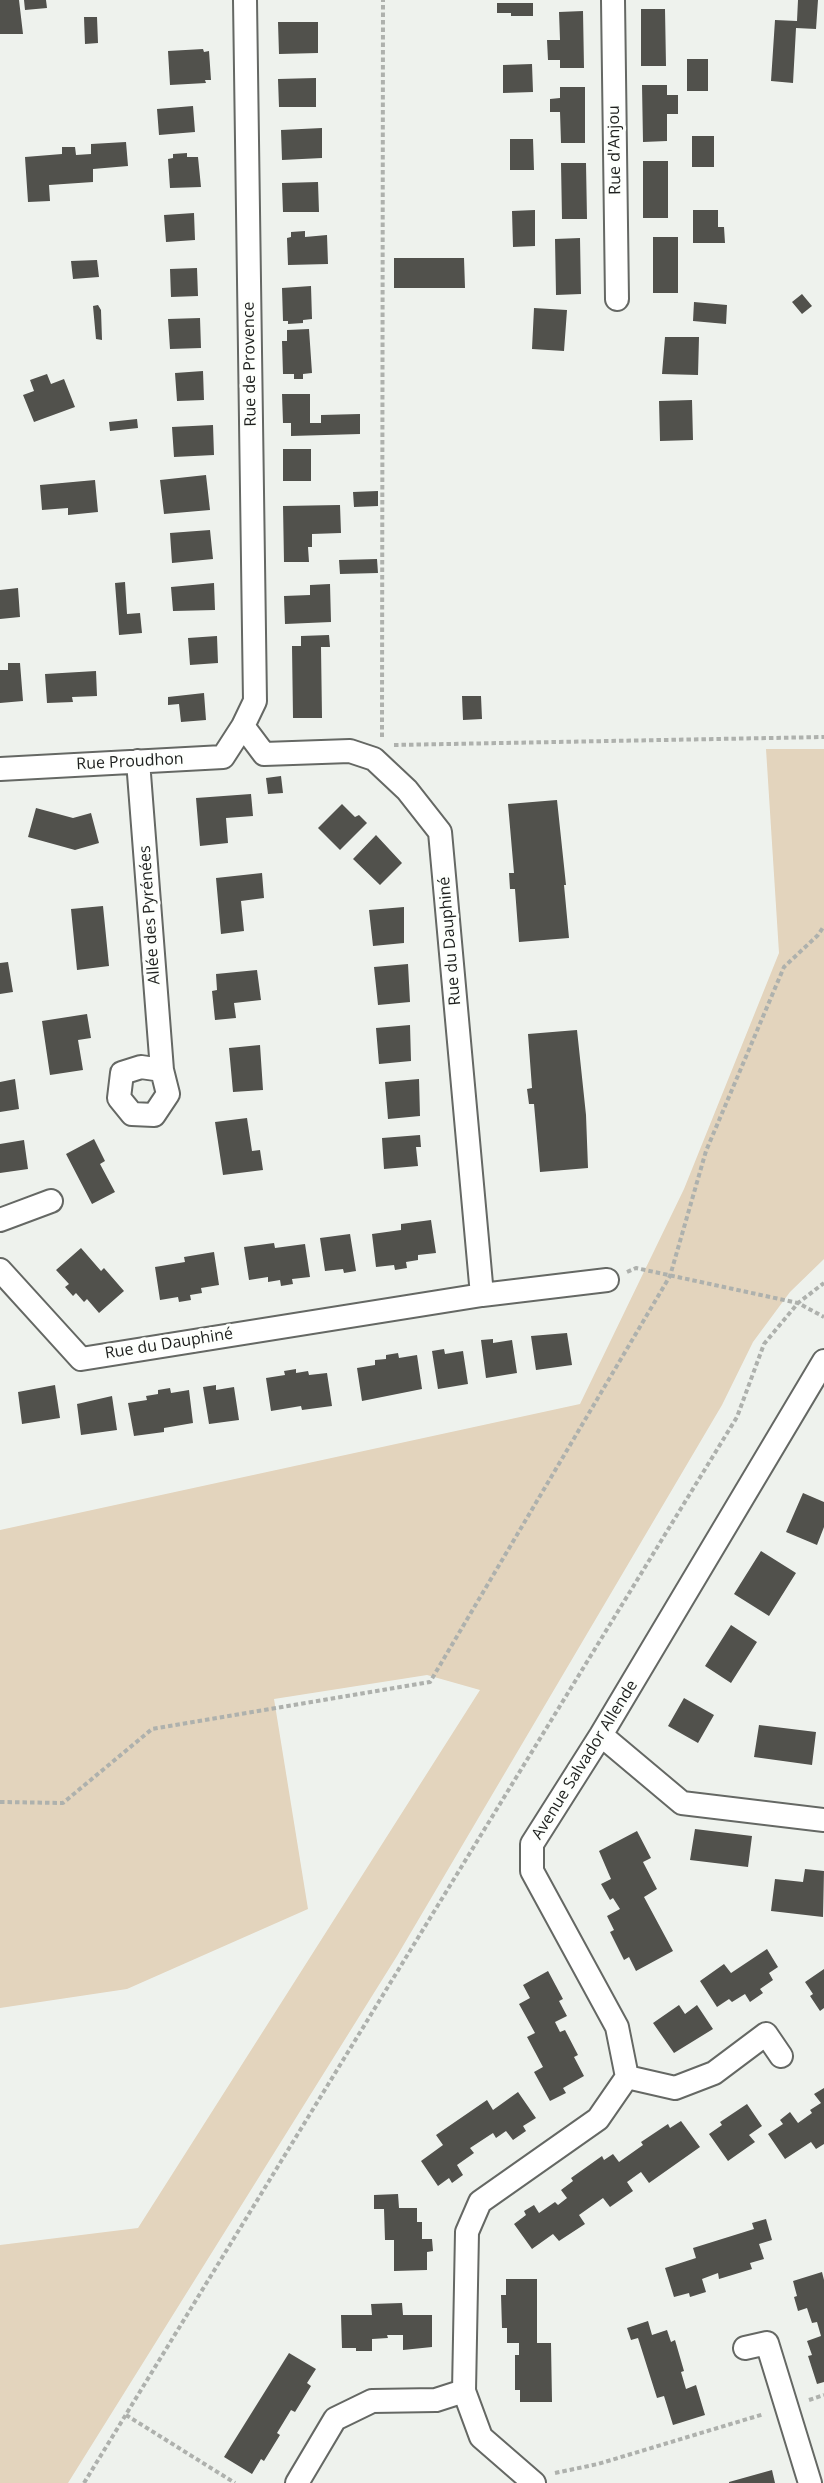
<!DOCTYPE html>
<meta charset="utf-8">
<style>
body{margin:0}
canvas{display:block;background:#eef2ed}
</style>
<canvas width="824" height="2483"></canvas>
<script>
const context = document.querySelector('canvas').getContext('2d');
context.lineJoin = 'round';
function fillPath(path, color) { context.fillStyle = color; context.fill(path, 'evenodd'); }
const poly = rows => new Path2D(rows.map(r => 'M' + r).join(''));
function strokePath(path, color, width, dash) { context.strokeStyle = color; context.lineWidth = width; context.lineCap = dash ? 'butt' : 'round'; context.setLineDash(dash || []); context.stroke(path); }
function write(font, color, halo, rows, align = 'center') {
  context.font = font + ' "Open Sans",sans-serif'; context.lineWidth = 6; context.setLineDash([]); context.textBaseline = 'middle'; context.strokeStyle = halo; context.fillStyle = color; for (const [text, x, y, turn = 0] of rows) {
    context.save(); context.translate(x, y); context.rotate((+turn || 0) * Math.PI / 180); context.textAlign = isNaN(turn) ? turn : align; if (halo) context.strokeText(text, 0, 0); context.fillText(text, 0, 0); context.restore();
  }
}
fillPath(poly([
 [766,749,824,749,824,1259,790,1292,753,1342,722,1405,397,1956,68,2483,0,2483,0,2245,138,2228,480,1690,427,1675,274,1699,308,1909,127,1989,0,2008,0,1530,580,1404,684,1189,779,953]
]), '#e3d4bd');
fillPath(poly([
 [0,0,19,0,23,34,0,34],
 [24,0,46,0,47,8,25,10],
 [798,0,818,0,816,29,796,28,793,83,771,81,775,20,797,21],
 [497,3,533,3,533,16,511,16,511,13,497,13],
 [641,9,665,9,666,66,641,66],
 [583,11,584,68,560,68,560,60,548,60,547,40,560,40,559,12],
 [84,17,97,17,98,43,85,44],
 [278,22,318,22,318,53,279,54],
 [203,49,204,52,209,51,211,80,205,80,206,83,170,85,168,51],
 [687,59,708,59,708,91,687,91],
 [532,64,533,92,503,93,503,65],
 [316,78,316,107,279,107,278,79],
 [642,85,667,85,667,95,678,95,678,114,667,114,667,141,643,142],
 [560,87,585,87,585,143,561,143,560,112,550,112,550,99,560,98],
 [193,106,195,132,159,135,157,109],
 [322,128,322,158,282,160,281,130],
 [692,136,714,136,714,167,692,167],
 [510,139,533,139,534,170,510,170],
 [126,142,128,166,93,169,93,182,49,185,50,201,28,202,25,157,62,154,62,147,75,147,76,155,91,154,91,144],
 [187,153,187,157,198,157,201,187,170,188,168,159,173,158,173,154],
 [643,161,668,161,668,218,643,218],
 [561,163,586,163,587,219,562,219],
 [318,182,319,212,283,212,282,183],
 [535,210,535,246,513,247,512,211],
 [693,210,718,210,718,227,724,227,725,243,693,243],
 [194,213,195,240,166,242,164,215],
 [305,231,305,237,327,235,328,264,288,265,287,238,291,237,291,232],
 [653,237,678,237,678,293,653,293],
 [580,238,581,294,556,295,555,239],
 [394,258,464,258,465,288,394,288],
 [97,260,99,277,73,279,71,261],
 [197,268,198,296,171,297,170,269],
 [311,286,312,319,303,320,303,323,288,324,288,321,283,321,282,288],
 [802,294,812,306,802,314,792,302],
 [694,302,727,305,726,324,693,321],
 [98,305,101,310,102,340,96,339,93,306],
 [534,308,567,310,564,351,532,349],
 [200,318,201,348,170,349,168,319],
 [309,329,312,373,303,374,303,379,294,379,294,374,283,374,282,341,287,341,287,330],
 [665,337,699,337,698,375,662,374],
 [203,371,204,400,177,401,175,373],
 [47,374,51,384,64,379,75,407,34,422,23,395,34,391,30,380],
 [282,394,310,394,310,423,321,423,321,415,360,414,360,434,291,436,291,423,283,423],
 [692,400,693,440,660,441,659,401],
 [137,419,138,428,110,431,109,422],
 [213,425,214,455,174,457,172,427],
 [283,449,311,449,311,481,283,481],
 [206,475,210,510,164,514,160,480],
 [95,480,98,512,68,515,68,508,42,510,40,485],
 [378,491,378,506,354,507,353,492],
 [340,505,341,533,312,534,312,547,308,547,309,562,284,562,283,506],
 [210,530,213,559,172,563,170,533],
 [377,559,378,573,340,574,339,560],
 [125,582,127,614,140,613,142,633,119,635,115,583],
 [214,583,215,610,173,611,171,587],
 [330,584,331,622,285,624,284,596,310,595,310,585],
 [18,588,20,617,0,619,0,590],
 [329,635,330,647,321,647,322,718,293,718,292,646,301,646,301,636],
 [217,636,218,663,190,665,188,638],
 [8,663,20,663,23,701,0,703,0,670,8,670],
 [96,671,97,696,72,697,73,702,47,703,45,674],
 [204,693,206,720,181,722,179,704,168,705,168,697],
 [462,696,481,696,482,719,463,720],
 [281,776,283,793,268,794,266,778],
 [251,794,253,816,226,818,228,843,200,846,196,798],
 [557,800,566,885,564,885,569,938,519,942,515,889,510,889,509,873,514,873,508,804],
 [342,804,355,817,359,815,367,823,340,850,318,828],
 [36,808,73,818,91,813,99,843,75,850,28,837],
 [376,835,402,863,380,885,353,859],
 [262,873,264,898,241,901,244,931,221,934,216,878],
 [103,906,109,966,77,970,71,909],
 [404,907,404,943,373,946,369,910],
 [8,962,13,992,0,994,0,963],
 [408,964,410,1002,378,1005,374,967],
 [257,970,261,1000,234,1003,236,1018,215,1020,212,991,217,990,216,974],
 [87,1014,91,1038,78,1040,83,1070,50,1075,42,1021],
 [410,1025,411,1061,379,1064,376,1028],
 [577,1030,586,1115,588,1168,540,1172,534,1104,529,1104,527,1089,532,1088,528,1034],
 [260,1045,263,1090,233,1092,229,1048],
 [15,1079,19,1109,0,1112,0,1082],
 [419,1079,420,1116,388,1119,385,1082],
 [247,1118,252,1151,260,1150,263,1170,223,1175,215,1122],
 [420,1135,421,1147,416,1147,418,1166,384,1169,382,1138],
 [94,1139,105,1161,100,1164,115,1192,92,1204,66,1154],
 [24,1140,28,1169,0,1173,0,1144],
 [431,1220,436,1253,418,1255,418,1260,406,1262,407,1268,395,1270,394,1265,376,1267,372,1234,401,1230,401,1224],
 [350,1234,356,1271,344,1273,343,1269,325,1271,320,1238],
 [274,1243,275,1248,305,1244,310,1277,292,1279,293,1284,281,1286,280,1280,268,1282,268,1277,249,1280,244,1247],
 [81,1248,101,1271,104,1268,124,1291,99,1313,87,1299,84,1302,76,1293,73,1296,65,1287,69,1284,56,1270],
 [214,1252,219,1285,201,1288,202,1293,190,1295,191,1300,179,1302,178,1297,160,1300,155,1267,185,1262,184,1257],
 [567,1333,572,1365,536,1370,531,1336],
 [493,1339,493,1343,512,1340,517,1373,486,1378,481,1340],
 [444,1349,445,1354,463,1351,468,1384,438,1389,432,1351],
 [398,1353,399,1358,417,1355,422,1389,362,1401,357,1368,375,1365,375,1360,386,1359,386,1355],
 [296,1369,296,1373,308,1371,309,1375,327,1373,332,1406,302,1410,301,1406,271,1411,266,1378,285,1375,284,1371],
 [55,1385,60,1418,22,1424,18,1392],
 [216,1385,216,1390,234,1387,239,1420,209,1424,203,1387],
 [170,1388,171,1393,189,1390,193,1423,164,1428,164,1432,134,1436,128,1403,147,1400,146,1396,158,1394,158,1390],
 [112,1396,117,1430,81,1435,77,1404],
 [803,1493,824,1502,824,1527,817,1545,786,1532],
 [761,1551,796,1573,769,1616,734,1594],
 [731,1625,757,1642,731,1683,705,1666],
 [684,1698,714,1715,698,1743,668,1726],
 [759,1725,816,1732,812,1765,754,1757],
 [695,1829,752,1836,748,1867,690,1860],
 [637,1831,651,1858,643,1862,657,1889,644,1897,673,1951,636,1971,629,1957,624,1960,610,1932,614,1930,607,1916,620,1909,613,1898,610,1900,601,1884,611,1879,599,1851],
 [805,1869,824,1871,823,1917,771,1911,775,1879,803,1882],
 [767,1949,778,1967,769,1973,773,1980,760,1989,763,1993,750,2002,745,1994,732,2002,729,1999,717,2007,700,1981,724,1964,731,1973],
 [824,1969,824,2008,820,2011,810,1996,813,1994,805,1982],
 [548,1971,563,1999,559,2001,567,2016,555,2022,560,2032,565,2030,578,2055,574,2057,584,2076,563,2088,566,2093,550,2101,534,2072,543,2067,527,2037,535,2033,519,2004,530,1998,523,1985],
 [679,2005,685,2014,697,2005,713,2029,674,2053,653,2023],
 [824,2088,824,2144,816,2149,811,2142,785,2159,768,2134,783,2124,780,2120,790,2112,798,2123,812,2113,810,2110,821,2103,814,2094],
 [518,2092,536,2118,523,2126,526,2131,513,2140,506,2131,496,2138,493,2133,470,2148,474,2153,457,2165,463,2175,452,2183,449,2178,438,2186,421,2161,443,2145,436,2135,487,2100,493,2110],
 [747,2104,762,2126,749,2135,755,2142,728,2161,709,2134,722,2125,720,2122],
 [681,2121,700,2147,649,2183,641,2172,627,2182,633,2191,610,2207,603,2198,579,2215,585,2224,559,2241,553,2234,532,2249,514,2224,526,2215,524,2211,534,2205,539,2213,555,2202,558,2205,567,2198,561,2190,573,2181,571,2178,602,2156,604,2160,613,2154,619,2162,643,2145,641,2142,668,2124,670,2128],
 [398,2194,399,2208,417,2208,417,2222,422,2222,422,2239,432,2239,433,2251,427,2252,427,2270,394,2271,394,2240,385,2240,384,2209,374,2209,374,2195],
 [766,2219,772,2240,759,2244,764,2259,750,2263,752,2269,719,2279,718,2273,702,2279,706,2292,690,2297,689,2293,674,2297,665,2268,696,2258,693,2248,754,2229,752,2223],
 [822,2272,824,2280,824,2382,817,2384,808,2356,812,2355,807,2341,821,2336,817,2322,812,2323,807,2308,798,2311,794,2297,797,2296,793,2281],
 [506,2279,537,2279,537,2343,551,2343,552,2402,520,2402,520,2390,515,2390,515,2355,519,2355,519,2343,507,2343,507,2328,502,2328,501,2295,506,2295],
 [402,2303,403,2315,432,2315,432,2347,403,2350,403,2335,387,2335,388,2338,372,2339,372,2351,356,2351,356,2348,342,2348,341,2315,372,2315,371,2304],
 [648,2321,652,2335,667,2330,671,2342,675,2340,684,2371,681,2372,686,2389,696,2385,705,2415,673,2425,664,2396,657,2398,638,2338,631,2340,627,2328],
 [289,2353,316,2369,307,2383,311,2386,295,2412,291,2410,277,2433,280,2435,264,2461,261,2459,252,2474,224,2457],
 [772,2470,775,2483,729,2483,729,2482]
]), '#51514c');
const street = poly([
 [613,0,617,299],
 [138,761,162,1070,168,1094,154,1115,132,1114,119,1098,122,1073,141,1067,162,1070],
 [0,769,223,757,243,726,255,701,245,0],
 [0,1220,51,1201],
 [0,1270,81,1359,482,1295,440,832,407,790,374,759,350,751,264,754,243,726],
 [482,1295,607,1280],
 [601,1735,682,1803,824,1820],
 [627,2077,675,2088,714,2073,766,2034,781,2056],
 [745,2348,767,2343,810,2483],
 [297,2483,335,2419,372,2401,436,2400,464,2391],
 [534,2483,481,2437,464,2391,467,2232,480,2202,598,2119,627,2077,617,2027,532,1871,532,1844,601,1735,824,1361]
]);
strokePath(street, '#656864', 26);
strokePath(poly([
 [382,737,383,0],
 [394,745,824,737],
 [627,1272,636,1268,798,1303,824,1317],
 [0,1802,63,1803,152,1729,430,1682,670,1276,706,1151,784,967,818,935,824,926],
 [809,2400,824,2395],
 [126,2415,235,2483],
 [555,2473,598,2464,764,2414],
 [84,2483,737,1417,764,1344,798,1303,824,1283]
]), '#aeb1ad', 4, [4.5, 3]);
strokePath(street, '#fff', 22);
write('16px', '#1e201e', '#fdfffc', [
 ["Rue d'Anjou",615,150,-91],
 ["Rue de Provence",250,364,-91],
 ["Rue Proudhon",130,762,-3],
 ["Allée des Pyrénées",150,915,-94],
 ["Rue du Dauphiné",450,941,-95],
 ["Rue du Dauphiné",169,1344,-9],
 ["Avenue Salvador Allende",585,1760,-58]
]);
</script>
